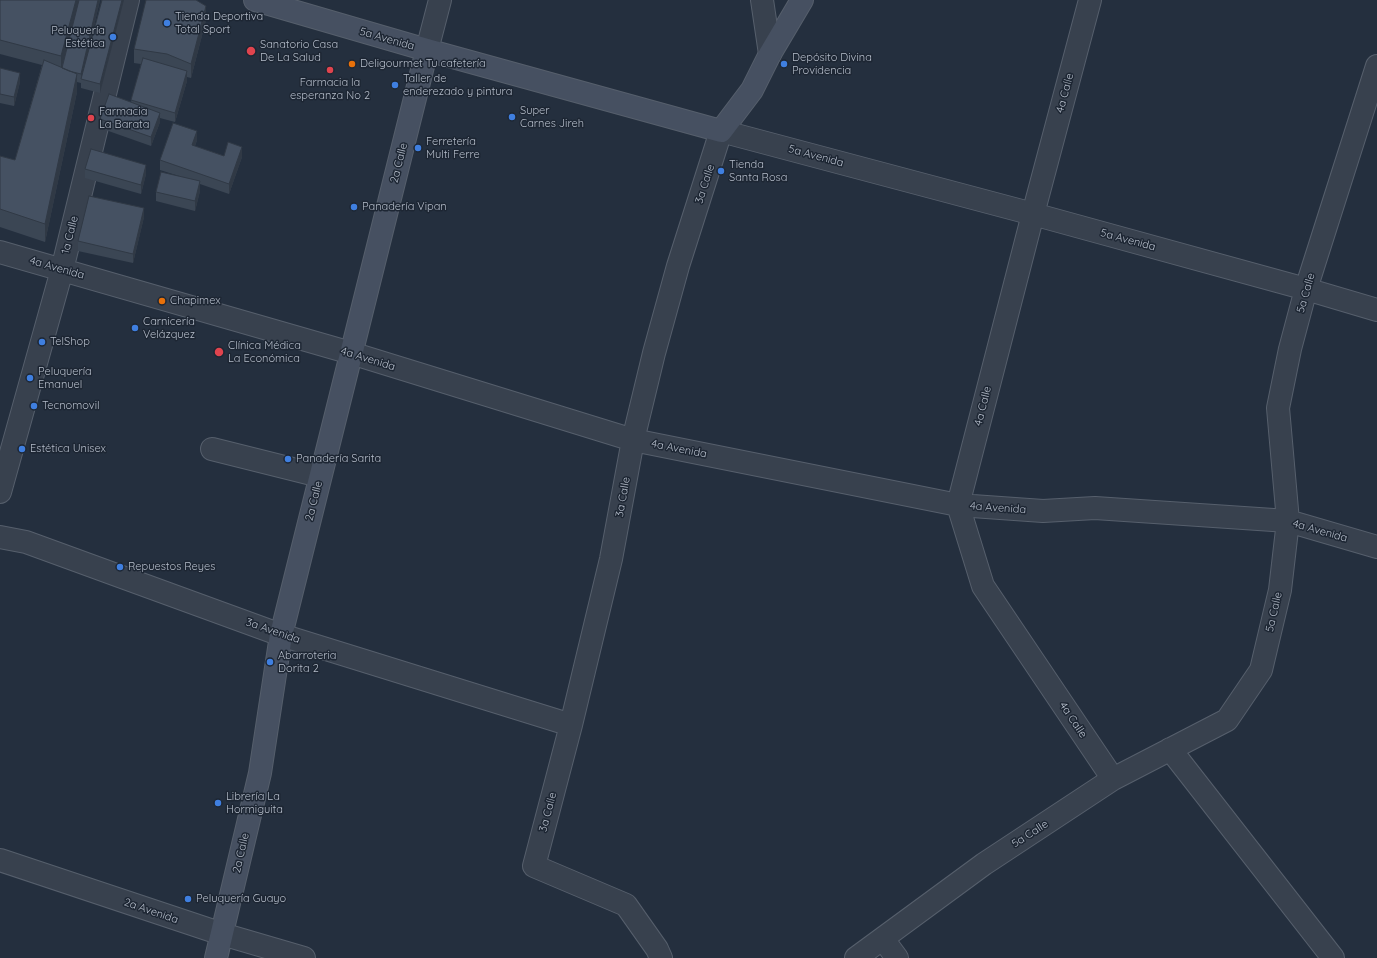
<!DOCTYPE html>
<meta charset="utf-8">
<style>
body{margin:0}
canvas{display:block;background:#242f3e}
</style>
<canvas width="1377" height="958"></canvas>
<script>
const context = document.querySelector('canvas').getContext('2d');
context.lineJoin = 'round';
const poly = rows => new Path2D(rows.map(r => 'M' + r).join(''));
function strokePath(path, color, width, dash) { context.strokeStyle = color; context.lineWidth = width; context.lineCap = dash ? 'butt' : 'round'; context.setLineDash(dash || []); context.stroke(path); }
function fillPath(path, color) { context.fillStyle = color; context.fill(path, 'evenodd'); }
function write(font, color, halo, rows, align = 'center') {
  context.font = font + ' Quicksand,sans-serif'; context.lineWidth = 3; context.setLineDash([]); context.textBaseline = 'middle'; context.strokeStyle = halo; context.fillStyle = color; for (const [text, x, y, turn = 0] of rows) {
    context.save(); context.translate(x, y); context.rotate((+turn || 0) * Math.PI / 180); context.textAlign = isNaN(turn) ? turn : align; if (halo) context.strokeText(text, 0, 0); context.fillText(text, 0, 0); context.restore();
  }
}
const street = poly([
 [762,0,770,54],
 [1090,0,1033,214,958,505,983,586,1113,779],
 [427,50,440,0],
 [0,252,351,353,633,440,958,505,1043,511,1095,508,1288,521,1377,547],
 [212,449,320,476],
 [0,492,62,270,128,0],
 [0,537,26,542,281,635,571,725],
 [1170,749,1333,958],
 [0,860,222,934,304,958],
 [883,939,897,958],
 [661,958,657,949,626,905,534,866,571,725,611,559,633,440,654,353,678,266,721,131,1033,214,1306,289,1377,310],
 [856,958,984,864,1113,779,1227,720,1261,670,1280,590,1288,521,1278,408,1290,349,1306,289,1377,66]
]);
const secondary = poly([
 [255,0,427,50,721,131,752,90,770,54,802,0],
 [216,958,260,773,281,635,427,50]
]);
strokePath(street, '#565f6c', 24);
strokePath(secondary, '#565f6c', 24);
strokePath(street, '#38414e', 22);
strokePath(secondary, '#465061', 22);
fillPath(poly([
 [0,0,100,0,87,57,102,0,100,93,81,88,81,81,81,83,77,82,77,92,45,242,0,227,0,156,15,160,42,65,0,54],
 [206,20,191,78,187,77,187,81,175,122,160,118,160,122,151,146,100,128,100,119,131,102,141,64,134,63,134,49],
 [0,68,20,82,14,106,0,103],
 [197,140,195,146,224,156,242,157,229,194,200,184,200,191,195,211,156,201,156,192,179,176,160,170,160,160],
 [85,169,146,174,141,194,85,178],
 [144,217,133,263,78,251,78,241]
]), '#3b4654');
fillPath(poly([
 [76,0,80,0,61,70,61,56],
 [98,0,100,0,82,79,81,79,81,83,81,74],
 [122,0,124,0,100,93,100,84],
 [206,6,206,20,191,78,191,64],
 [187,71,187,81,175,122,175,113],
 [20,73,20,82,14,106,14,97],
 [77,74,77,92,45,242,45,224],
 [160,113,160,122,151,146,151,137],
 [197,131,197,140,192,154,192,145],
 [242,147,242,157,229,194,229,184],
 [146,165,146,174,141,194,141,185],
 [200,181,200,191,195,211,195,201],
 [144,208,144,217,133,263,133,254]
]), '#303945');
const building = poly([
 [0,0,76,0,61,56,0,40,0,0],
 [79,0,98,0,81,74,69,71,62,68,79,0],
 [102,0,122,0,100,84,81,79,102,0],
 [146,0,196,0,206,6,191,64,167,54,134,49,146,0],
 [143,58,187,71,175,113,131,100,143,58],
 [44,60,77,74,45,224,0,209,0,156,15,160,44,60],
 [0,68,20,73,14,97,0,94,0,68],
 [109,94,160,113,151,137,100,119,109,94],
 [173,123,197,131,192,145,224,156,228,142,242,147,229,184,160,160,173,123],
 [91,149,146,165,141,185,85,169,91,149],
 [161,172,200,181,195,201,156,192,161,172],
 [89,196,144,208,133,254,78,241,89,196]
]);
fillPath(building, '#455162');
strokePath(building, '#303945', 1);
for (const [x, y, r, color] of [
 [167,23,4,"#3f7fe0"],
 [113,37,4,"#3f7fe0"],
 [251,51,5,"#e0444e"],
 [352,64,4,"#e8710a"],
 [784,64,4,"#3f7fe0"],
 [330,70,4,"#e0444e"],
 [395,85,4,"#3f7fe0"],
 [512,117,4,"#3f7fe0"],
 [91,118,4,"#e0444e"],
 [418,148,4,"#3f7fe0"],
 [721,171,4,"#3f7fe0"],
 [354,207,4,"#3f7fe0"],
 [162,301,4,"#e8710a"],
 [135,328,4,"#3f7fe0"],
 [42,342,4,"#3f7fe0"],
 [219,352,5,"#e0444e"],
 [30,378,4,"#3f7fe0"],
 [34,406,4,"#3f7fe0"],
 [22,449,4,"#3f7fe0"],
 [288,459,4,"#3f7fe0"],
 [120,567,4,"#3f7fe0"],
 [270,662,4,"#3f7fe0"],
 [218,803,4,"#3f7fe0"],
 [188,899,4,"#3f7fe0"]
]) { const dot = new Path2D(); dot.arc(x, y, r, 0, 2 * Math.PI); context.fillStyle = color; context.fill(dot); strokePath(dot, '#1d2633', 1.5); }
write('11px', '#b4bcc9', '#1d2633', [
 ["Tienda Deportiva",175,17],
 ["Total Sport",175,30],
 ["Peluquería",105,31,"right"],
 ["Estética",105,44,"right"],
 ["Sanatorio Casa",260,45],
 ["De La Salud",260,58],
 ["Depósito Divina",792,58],
 ["Providencia",792,71],
 ["Deligourmet Tu cafetería",360,64],
 ["Taller de",403,79],
 ["enderezado y pintura",403,92],
 ["Farmacia la",330,83,"center"],
 ["esperanza No 2",330,96,"center"],
 ["Super",520,111],
 ["Carnes Jireh",520,124],
 ["Farmacia",99,112],
 ["La Barata",99,125],
 ["Ferretería",426,142],
 ["Multi Ferre",426,155],
 ["Tienda",729,165],
 ["Santa Rosa",729,178],
 ["Panadería Vipan",362,207],
 ["Chapimex",170,301],
 ["Carnicería",143,322],
 ["Velázquez",143,335],
 ["TelShop",50,342],
 ["Clínica Médica",228,346],
 ["La Económica",228,359],
 ["Peluquería",38,372],
 ["Emanuel",38,385],
 ["Tecnomovil",42,406],
 ["Estética Unisex",30,449],
 ["Panadería Sarita",296,459],
 ["Repuestos Reyes",128,567],
 ["Abarroteria",278,656],
 ["Dorita 2",278,669],
 ["Librería La",226,797],
 ["Hormiguita",226,810],
 ["Peluquería Guayo",196,899]
], 'left');
write('11px', '#b4bcc9', '#1d2633', [
 ["5a Avenida",387,39,16],
 ["4a Calle",1065,93,-75],
 ["5a Avenida",816,156,15],
 ["2a Calle",399,163,-76],
 ["3a Calle",705,184,-72],
 ["1a Calle",70,235,-76],
 ["5a Avenida",1128,240,15],
 ["4a Avenida",57,268,16],
 ["5a Calle",1306,293,-74],
 ["4a Avenida",368,359,17],
 ["4a Calle",983,406,-76],
 ["4a Avenida",679,449,11],
 ["3a Calle",623,497,-80],
 ["2a Calle",314,501,-76],
 ["4a Avenida",998,508,4],
 ["4a Avenida",1320,531,16],
 ["5a Calle",1274,612,-77],
 ["3a Avenida",273,631,19],
 ["4a Calle",1073,720,56],
 ["3a Calle",548,812,-75],
 ["5a Calle",1030,834,-33],
 ["2a Calle",241,853,-77],
 ["2a Avenida",151,911,19]
]);
</script>
